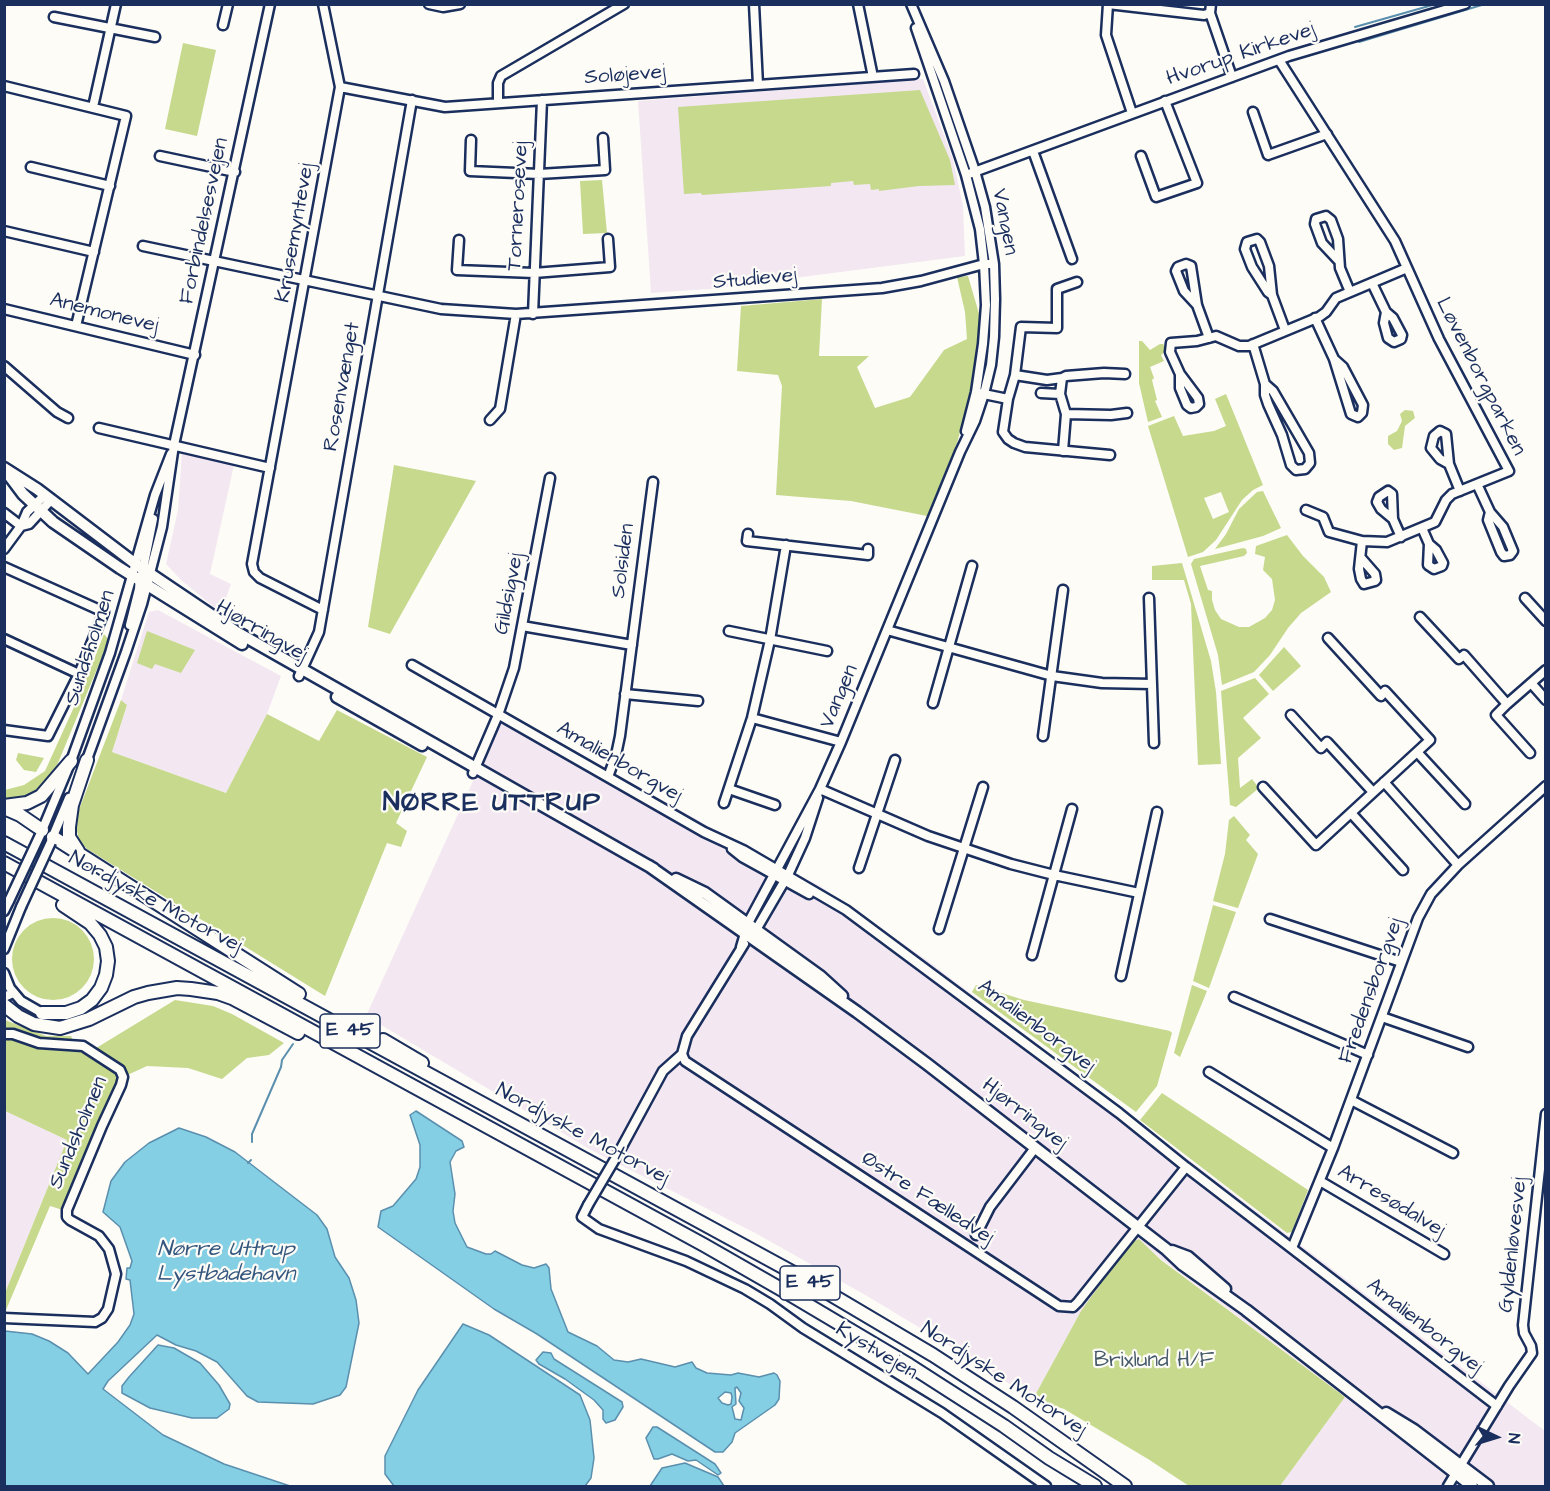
<!DOCTYPE html>
<meta charset="utf-8">
<style>
body{margin:0}
#map{position:relative;width:1550px;height:1491px;overflow:hidden;background:#fdfcf7;font-family:"Architects Daughter",sans-serif}
canvas{display:block}
.frame{position:absolute;inset:0;border:6px solid #1b2f5e;pointer-events:none}
.north{position:absolute;left:1466px;top:1407px;width:60px;height:60px;-webkit-text-stroke:4px #fdfcf7;paint-order:stroke;rotate:94deg;font-size:16px;font-weight:700;line-height:24px;text-align:center;color:#1b2f5e}
.north::after{content:'';display:block;margin:auto;width:21px;height:27px;background:#1b2f5e;clip-path:polygon(50% 0,100% 100%,50% 72%,0 100%)}
</style>
<div id="map">
<canvas width="1550" height="1491"></canvas>
<div class="frame"></div>
<div class="north">N</div>
</div>
<script>
const context = document.querySelector('canvas').getContext('2d');
context.lineJoin = 'round';
function fillPath(path, color) { context.fillStyle = color; context.fill(path, 'evenodd'); }
const poly = rows => new Path2D(rows.map(r => 'M' + r).join(''));
function strokePath(path, color, width, dash) { context.strokeStyle = color; context.lineWidth = width; context.lineCap = dash ? 'butt' : 'round'; context.setLineDash(dash || []); context.stroke(path); }
function write(font, color, halo, rows, align = 'center') {
  context.font = font + ' "Architects Daughter",sans-serif'; context.lineWidth = 4.5; context.setLineDash([]); context.textBaseline = 'middle'; context.strokeStyle = halo; context.fillStyle = color; for (const [text, x, y, turn = 0] of rows) {
    context.save(); context.translate(x, y); context.rotate((+turn || 0) * Math.PI / 180); context.textAlign = isNaN(turn) ? turn : align; if (halo) context.strokeText(text, 0, 0); context.fillText(text, 0, 0); context.restore();
  }
}
fillPath(poly([
 [923,79,953,159,963,206,965,256,709,289,651,293,638,101],
 [182,452,218,459,234,465,210,574,231,584,225,601,215,608,181,580,166,564,178,510],
 [158,610,281,676,267,714,226,793,112,752,127,706,121,700,149,612],
 [505,711,738,843,820,886,928,961,1545,1431,1545,1486,1280,1486,1345,1397,1161,1259,1139,1239,1081,1311,1033,1399,950,1346,867,1296,757,1234,591,1150,366,1016],
 [5,1111,67,1140,5,1293]
]), '#f3e8f2');
fillPath(poly([
 [183,43,216,50,197,136,165,129],
 [920,90,950,160,955,185,919,186,879,191,879,189,871,190,870,184,854,185,853,181,831,183,831,186,702,195,701,193,684,194,678,107],
 [602,180,607,233,583,234,580,181],
 [968,276,980,317,973,384,957,443,927,516,851,501,776,495,782,386,778,375,737,371,741,306,822,299,819,356,869,356,857,367,875,408,910,397,944,350,967,339,965,312,957,277],
 [1139,341,1142,341,1150,350,1160,344,1163,344,1167,350,1161,355,1164,361,1150,367,1154,378,1152,380,1157,400,1155,401,1162,417,1148,422,1139,383],
 [1226,394,1263,485,1253,490,1242,500,1216,540,1203,552,1188,557,1148,426,1174,416,1183,436,1214,431,1226,426,1215,399],
 [1221,492,1229,512,1213,519,1204,498],
 [1405,410,1413,411,1415,418,1405,426,1402,448,1394,450,1388,444,1388,436,1397,431,1402,421,1400,414],
 [394,465,476,481,390,634,368,627],
 [1263,491,1281,528,1263,536,1215,549,1226,534,1239,509,1257,492],
 [1287,535,1303,556,1324,577,1331,592,1301,613,1288,628,1270,655,1254,672,1222,685,1218,655,1191,564,1194,559,1243,548,1246,549,1247,553,1244,556,1200,566,1208,590,1212,591,1212,600,1215,610,1221,619,1239,627,1249,627,1265,618,1272,610,1275,600,1272,579,1263,570,1265,557,1255,554,1256,546],
 [1182,563,1211,661,1216,692,1221,764,1198,765,1191,604,1184,580,1152,580,1152,566],
 [147,631,195,650,181,673,155,664,152,669,137,663],
 [104,634,109,640,53,775,32,796,5,802,5,790,24,785,45,771,84,685],
 [1284,647,1301,666,1273,691,1259,675],
 [1255,678,1269,694,1243,718,1261,738,1238,758,1240,788,1252,779,1259,788,1236,807,1230,805,1221,691],
 [121,700,127,705,112,752,226,793,267,714,319,741,337,710,427,757,396,823,407,831,401,847,387,843,325,996,87,849,79,841,75,820],
 [18,753,44,758,36,772,24,770,16,760],
 [1234,816,1250,835,1246,840,1258,854,1238,908,1213,901,1225,854,1229,820],
 [1213,905,1236,912,1209,988,1193,981],
 '12 959a41 41 0 1 1 82 0a41 41 0 1 1-82 0Z',
 [976,985,1024,1000,1170,1031,1172,1033,1157,1086,1136,1112,972,992],
 [1192,985,1207,991,1180,1057,1174,1053],
 [175,1000,213,1006,232,1014,284,1043,269,1055,247,1058,222,1079,188,1068,147,1066,121,1078,63,1210,50,1206,6,1310,4,1310,5,1293,67,1140,5,1111,5,1020,46,1036,71,1036,76,1048,88,1053],
 [1162,1093,1308,1190,1292,1232,1287,1233,1140,1120],
 [1139,1239,1161,1260,1345,1397,1280,1486,1189,1486,1148,1459,1064,1409,1033,1399,1081,1311,1130,1243]
]), '#c6d98d');
const water = poly([
 [416,1111,462,1141,464,1147,456,1151,450,1162,455,1194,453,1211,455,1223,467,1247,486,1254,491,1254,495,1251,522,1265,534,1268,546,1264,549,1268,551,1289,568,1332,597,1346,614,1360,628,1362,641,1359,675,1367,692,1362,696,1368,707,1373,731,1375,738,1373,759,1377,774,1373,777,1375,780,1381,779,1399,775,1405,735,1433,732,1442,723,1452,715,1452,537,1334,494,1309,378,1227,381,1211,393,1206,416,1179,420,1167,420,1145,410,1115,416,1111],
 [737,1387,741,1393,739,1401,744,1408,741,1420,735,1419,732,1407,736,1404,735,1388,737,1387],
 [725,1392,731,1393,732,1397,731,1404,728,1405,722,1403,718,1398,725,1392],
 [179,1128,206,1137,235,1152,317,1215,327,1229,335,1257,349,1278,356,1300,359,1323,346,1387,340,1395,313,1404,258,1402,247,1396,217,1362,196,1351,176,1345,157,1335,108,1381,103,1389,163,1435,224,1464,290,1486,5,1486,5,1331,32,1334,49,1341,68,1353,88,1374,118,1342,130,1325,134,1314,130,1280,126,1279,127,1268,130,1268,132,1261,120,1227,103,1212,111,1181,125,1162,149,1143,179,1128],
 [463,1324,489,1335,580,1395,590,1420,594,1458,591,1478,585,1486,394,1486,385,1474,385,1456,418,1390,463,1324],
 [158,1345,174,1348,200,1363,219,1385,230,1404,229,1409,217,1418,192,1418,150,1408,122,1393,122,1386,129,1377,158,1345],
 [543,1352,551,1353,554,1359,622,1402,623,1407,615,1420,606,1423,603,1419,603,1410,594,1400,565,1379,539,1364,536,1360,543,1352],
 [653,1427,657,1427,715,1464,721,1473,718,1475,696,1460,688,1461,672,1454,658,1459,654,1459,646,1438,653,1427],
 [685,1463,718,1477,724,1486,650,1486,662,1468,685,1463]
]);
fillPath(water, '#84cfe3');
strokePath(water, '#5a8fae', 1.5);
strokePath(poly([
 [1355,27,1436,4],
 [1359,42,1485,4],
 [252,1142,252,1134,281,1067,282,1060,293,1044],
 [248,1163,251,1160]
]), '#5a8fae', 2);
const minor = poly([
 [323,4,340,87,252,564,254,572,260,578,323,610],
 [429,4,443,7,460,4],
 [754,4,758,85],
 [858,4,873,77],
 [1108,4,1106,35,1132,113],
 [1108,4,1204,15,1210,13],
 [1211,4,1210,13,1232,77],
 [54,17,155,37],
 [223,25,228,4],
 [916,28,966,175,980,229,984,264,986,305,983,344,976,392,966,431],
 [1279,60,1395,241,1439,339,1509,471,1452,494,1446,500,1435,522,1387,542,1362,541,1329,532,1323,517,1306,510],
 [4,86,126,116,76,326],
 [340,87,445,107,914,74],
 [498,102,498,83,501,76,624,4],
 [93,107,116,4],
 [1253,112,1268,155,1327,134],
 [471,140,470,171,539,174,605,170,603,138],
 [1033,151,1072,259],
 [160,156,235,172],
 [1141,156,1156,197,1197,183,1165,101],
 [31,167,110,186],
 [966,175,1289,56,1465,4],
 [4,231,94,252],
 [459,240,457,270,534,273,610,267,608,239],
 [143,246,441,309,516,314,882,288,921,281,984,264,994,264],
 [1338,260,1322,243,1315,224,1316,219,1326,216,1331,220,1338,239,1340,268,1350,292],
 [1077,282,1057,289,1057,328,1021,327,1015,375,1008,399,1003,432,1008,439,1014,443,1025,447,1110,455],
 [1372,283,1386,312,1384,323,1388,338,1394,342,1401,339,1402,335,1393,318,1386,312],
 [1272,295,1268,292,1252,267,1245,249,1247,242,1257,239,1260,242,1269,266,1272,295,1285,330],
 [1197,305,1184,291,1176,271,1178,267,1186,264,1191,266,1197,305,1209,338],
 [4,309,195,355],
 [533,314,542,100],
 [1315,318,1334,359,1351,414,1358,417,1362,413,1363,405,1343,367,1334,359],
 [1253,344,1265,384,1273,391,1309,453,1310,463,1305,469,1296,470,1291,465,1282,435,1268,404,1265,395,1265,384],
 [4,366,57,412,68,418],
 [1180,374,1198,398,1199,404,1196,407,1191,408,1187,405,1180,388,1180,374,1170,352,1171,343,1197,341,1216,336,1239,346,1249,346,1319,317,1326,312,1336,298,1407,268],
 [1015,375,1047,380,1062,378],
 [979,393,1008,399],
 [1041,393,1060,394],
 [1066,414,1060,394,1062,378,1066,376,1104,373,1125,374],
 [490,420,500,409,516,314],
 [99,428,270,468],
 [1063,451,1066,414,1111,415,1127,413],
 [1449,464,1446,434,1440,431,1434,436,1431,448,1440,459,1449,464,1460,491],
 [1477,484,1490,512,1488,520,1501,552,1504,556,1510,555,1513,551,1503,527,1490,512],
 [4,513,21,526],
 [1393,519,1381,509,1377,502,1379,497,1388,491,1392,494,1393,519,1401,537],
 [21,526,29,524,51,500],
 [1422,528,1429,544,1428,565,1434,569,1442,566,1443,563,1436,550,1429,544],
 [748,534,747,541,868,555,868,549],
 [4,549,21,526,27,512,45,495],
 [1361,558,1375,574,1376,580,1375,581,1364,584,1361,579,1359,569,1362,541],
 [4,567,104,612,79,674,4,639],
 [144,575,144,564,153,519],
 [1149,598,1154,743],
 [1525,598,1546,621],
 [1420,617,1459,659,1464,655,1507,704,1546,670],
 [130,625,139,589,140,576],
 [522,626,632,645],
 [887,630,1052,676,1102,683,1152,684],
 [729,631,827,651],
 [412,665,704,832,745,851,846,910,1119,1113,1186,1167,1497,1406],
 [299,676,319,632,412,100],
 [1531,683,1546,700],
 [625,694,698,701],
 [933,703,972,566],
 [1507,704,1496,715,1530,753],
 [1291,715,1321,748,1327,742,1373,792],
 [752,718,841,742],
 [4,730,48,736,79,674],
 [1043,736,1063,590],
 [1417,752,1465,804],
 [85,765,126,652,142,604,162,527,174,445,270,4],
 [473,773,498,715,514,668,550,478],
 [608,777,616,755,620,736,653,482],
 [1384,782,1458,865],
 [1263,787,1316,845,1430,740,1385,691,1381,696,1328,638],
 [729,789,775,805],
 [820,789,928,836,1011,864,1054,875,1139,893],
 [724,803,752,718,770,640,786,545],
 [1351,813,1403,870],
 [41,833,71,761,110,653,155,495,171,454],
 [51,841,69,798],
 [732,849,742,857,809,894],
 [859,868,895,760],
 [4,911,9,901],
 [1270,919,1401,962],
 [939,929,983,787],
 [753,935,788,875,805,838,818,798],
 [744,944,687,1036,682,1054,685,1061,1059,1306,1073,1307,1078,1302,1186,1167],
 [741,947,748,923,820,789,841,742,960,452,975,421,984,394,991,365,994,337,995,299,994,264,985,207,975,171,944,81,911,4],
 [4,949,21,907],
 [1032,955,1072,809],
 [4,973,10,988,21,1001,42,1013],
 [1121,976,1157,812],
 [4,997,13,993],
 [1234,997,1368,1055],
 [1382,1017,1468,1047],
 [4,1034,13,1034,39,1043,83,1046,120,1070,123,1077,121,1085,102,1126,67,1210,67,1217,70,1220,99,1236,109,1249,116,1274,108,1309,102,1318,95,1322,4,1318],
 [1209,1072,1333,1148],
 [1351,1100,1453,1153],
 [618,1154,663,1071,682,1054],
 [1320,1181,1444,1254],
 [588,1205,582,1217,599,1229,686,1261,745,1289,770,1304,803,1328,942,1413,1046,1486],
 [976,1235,990,1207,1035,1148],
 [1292,1248,1333,1148,1418,918,1431,894,1458,865,1546,786],
 [1448,1486,1509,1386,1532,1353,1531,1346,1524,1333,1523,1325,1546,1114]
]);
const major = poly([
 [4,468,37,489,137,565,235,631,654,869],
 [8,474,23,494,53,522,120,568,242,644],
 [337,697,422,745],
 [649,866,857,1012,927,1064,1166,1249,1183,1265,1246,1310,1472,1486],
 [676,879,705,893,820,976,842,996],
 [1172,1251,1188,1257,1225,1289],
 [1386,1413,1414,1430,1488,1486]
]);
const highway = poly([
 [4,806,27,803,41,796,71,761],
 [4,808,20,815,42,830],
 [53,837,299,994],
 [4,843,803,1278,933,1355,1013,1407,1125,1486],
 [78,851,69,837,69,827,72,805,87,760],
 [4,863,704,1245,786,1292,909,1365,1004,1426,1049,1458,1095,1486],
 [4,1005,18,1016,34,1024,60,1028,89,1019,134,997,148,993,177,988,191,989,218,993,232,998,298,1033],
 [42,1013,66,1013,81,1008,92,1000,101,988,106,975,108,961,106,947,100,935,90,923,63,905],
 [383,1040,422,1063]
]);
strokePath(minor, '#1b2f5e', 13);
strokePath(major, '#1b2f5e', 15);
strokePath(highway, '#1b2f5e', 16);
strokePath(minor, '#fdfcf7', 8);
strokePath(major, '#fdfcf7', 10);
strokePath(highway, '#fdfcf7', 12);
const minorBridge = poly([
 [9,901,40,835],
 [21,907,51,842],
 [588,1205,618,1154]
]);
strokePath(minorBridge, '#1b2f5e', 13, []);
strokePath(minorBridge, '#fdfcf7', 8);
for (const [x, y, w] of [
 [350,1031,60],
 [810,1283,60]
]) { const box = new Path2D(); box.roundRect(x - w / 2, y - 17, w, 34, 4.5); context.fillStyle = '#fdfcf7'; context.fill(box); strokePath(box, '#1b2f5e', 1.5); }
write('bold 20px', '#1b2f5e', null, [
 ["E 45",350,1031],
 ["E 45",810,1283]
]);
write('21px', '#1b2f5e', '#fdfcf7', [
 ["Hvorup Kirkevej",1241,55,-19],
 ["Soløjevej",625,76,-4],
 ["Tornerosevej",519,206,-87],
 ["Forbindelsesvejen",205,221,-78],
 ["Vangen",1004,222,79],
 ["Krusemyntevej",296,233,-80],
 ["Studievej",755,280,-5],
 ["Anemonevej",104,314,14],
 ["Løvenborgparken",1480,377,63],
 ["Rosenvænget",343,387,-80],
 ["Solsiden",624,561,-83],
 ["Gildsigvej",510,594,-79],
 ["Hjørringvej",261,632,30],
 ["Sundsholmen",91,648,-72],
 ["Vangen",840,697,-67],
 ["Amalienborgvej",619,763,30],
 ["Nordjyske Motorvej",155,903,28],
 ["Fredensborgvej",1372,991,-70],
 ["Amalienborgvej",1036,1027,37],
 ["Hjørringvej",1024,1115,38],
 ["Sundsholmen",79,1133,-67],
 ["Nordjyske Motorvej",582,1135,28],
 ["Østre Fælledvej",927,1199,33],
 ["Arresødalvej",1391,1202,31],
 ["Gyldenløvesvej",1514,1245,-84],
 ["Amalienborgvej",1424,1327,38],
 ["Kystvejen",876,1352,31],
 ["Nordjyske Motorvej",1003,1380,33]
]);
write('21px', '#465a6a', '#fdfcf7', [
 ["Brixlund H/F",1154,1362]
]);
write('italic 22px', '#35577f', '#fdfcf7', [
 ["Nørre Uttrup",226,1250],
 ["Lystbådehavn",226,1275]
]);
context.letterSpacing = '1.5px';
write('bold 27px', '#1b2f5e', '#fdfcf7', [
 ["NØRRE UTTRUP",492,804]
]);
context.letterSpacing = '0px';
</script>
